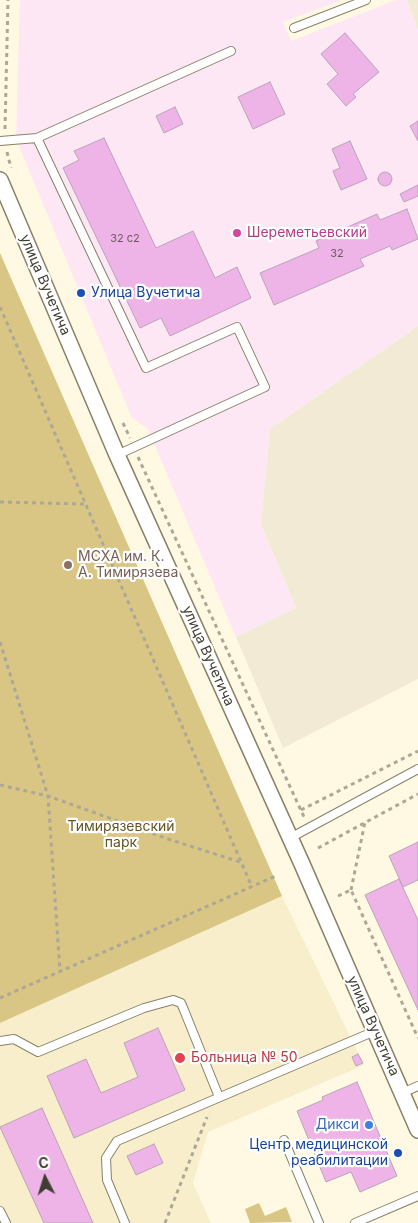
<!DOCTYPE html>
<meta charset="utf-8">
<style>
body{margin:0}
#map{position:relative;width:418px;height:1223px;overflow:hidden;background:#fff9e3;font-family:Inter,sans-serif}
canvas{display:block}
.north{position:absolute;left:20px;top:1153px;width:50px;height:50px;-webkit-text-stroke:4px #fff;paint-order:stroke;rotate:355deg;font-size:14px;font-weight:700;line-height:20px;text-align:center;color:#403d32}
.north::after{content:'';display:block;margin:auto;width:18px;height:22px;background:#403d32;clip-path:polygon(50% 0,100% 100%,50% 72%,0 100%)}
</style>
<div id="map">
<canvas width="418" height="1223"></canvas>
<div class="north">С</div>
</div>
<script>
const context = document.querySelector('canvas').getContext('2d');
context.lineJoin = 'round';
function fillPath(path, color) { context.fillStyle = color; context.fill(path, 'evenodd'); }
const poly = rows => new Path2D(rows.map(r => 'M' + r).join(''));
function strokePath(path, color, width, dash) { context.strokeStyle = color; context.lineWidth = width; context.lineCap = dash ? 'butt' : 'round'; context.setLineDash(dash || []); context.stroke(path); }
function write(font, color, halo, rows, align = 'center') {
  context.font = font + ' Inter,sans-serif'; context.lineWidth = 4.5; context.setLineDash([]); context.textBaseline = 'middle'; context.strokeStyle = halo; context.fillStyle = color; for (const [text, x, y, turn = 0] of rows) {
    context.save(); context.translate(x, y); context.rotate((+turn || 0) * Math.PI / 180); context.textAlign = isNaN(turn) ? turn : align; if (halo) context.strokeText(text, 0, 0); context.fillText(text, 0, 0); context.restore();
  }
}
fillPath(poly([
 [20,0,342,0,283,22,291,41,396,0,407,0,418,30,418,326,270,429,261,524,296,608,236,637,148,429,132,418,16,139]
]), '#fde7f5');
fillPath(poly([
 [282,896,364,1065,208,1132,193,1183,211,1223,0,1223,0,1023]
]), '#f8eecc');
fillPath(poly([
 [407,0,418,0,418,30],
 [418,326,418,679,283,748,236,637,296,608,261,524,270,429]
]), '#f3ead5');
fillPath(poly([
 [0,253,282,896,0,1023],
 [259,1203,265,1216,286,1207,292,1222,250,1223,245,1209]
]), '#d9c685');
const building = poly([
 [345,33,379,72,353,94,356,97,346,106,327,84,338,74,321,54,345,33],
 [270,82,285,114,253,129,238,97,270,82],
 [175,107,183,124,164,133,156,116,175,107],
 [418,121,418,141,410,126,418,121],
 [104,138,156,248,193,231,215,278,237,267,251,298,170,336,161,318,140,328,63,168,79,160,74,151,104,138],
 [350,141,367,179,341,190,333,171,340,168,332,149,350,141],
 '378 179a7 7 0 1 1 14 0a7 7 0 1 1-14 0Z',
 [418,185,418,196,404,202,400,194,418,185],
 [407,209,418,239,392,250,390,246,360,259,364,266,274,305,260,273,319,248,316,241,377,214,380,220,407,209],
 [418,842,418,880,403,887,389,856,418,842],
 [399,879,418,920,418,1010,365,895,399,879],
 [158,1028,185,1090,74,1138,47,1076,86,1059,101,1093,138,1077,124,1043,158,1028],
 [358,1054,363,1063,356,1066,352,1057,358,1054],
 [357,1082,397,1176,360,1192,351,1172,326,1182,297,1111,323,1100,322,1097,357,1082],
 [42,1108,93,1223,44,1223,0,1127,42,1108],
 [154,1144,163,1163,136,1175,127,1156,154,1144]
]);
fillPath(building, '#eeb3e7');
strokePath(building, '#baa5b7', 1);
const service = poly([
 [294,28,366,0],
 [37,138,146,368,237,327,265,387,117,455],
 [0,141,37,138,231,51],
 [290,838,418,769],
 [0,1041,14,1039,38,1052,144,1008,173,1000,181,1003,184,1010,219,1097],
 [402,1093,418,1086],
 [284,1140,319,1223],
 [0,1211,6,1223],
 [125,1223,107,1180,106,1158,117,1141,375,1031],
 [355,1223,418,1196]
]);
const minor = poly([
 [0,180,117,455,302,864,418,1130]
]);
strokePath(service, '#888169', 10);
strokePath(minor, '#888169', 18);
strokePath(poly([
 [5,129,8,0],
 [7,152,11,168],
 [0,307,252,887],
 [123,423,130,438],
 [138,457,304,817],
 [0,502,85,504],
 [0,642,48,796,60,971],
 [0,785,48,796,168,839,240,862],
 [301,810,418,751],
 [318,848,418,794],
 [351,890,365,822],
 [338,896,351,890,418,1038],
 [0,998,278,875],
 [165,1223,207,1117]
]), '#aca896', 3, [4, 4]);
strokePath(service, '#fff', 8);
strokePath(minor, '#fff', 15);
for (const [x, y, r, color] of [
 [237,233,5,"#d1479c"],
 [81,293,5,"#1a4fb4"],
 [68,565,5,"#8d6e63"],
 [180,1058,6,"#e0444e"],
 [369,1125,5,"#3f7fe0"],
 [398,1153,5,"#1a4fb4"]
]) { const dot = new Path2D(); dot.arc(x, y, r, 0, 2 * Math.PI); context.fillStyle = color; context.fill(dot); strokePath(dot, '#fff', 2); }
write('11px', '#6c5a5f', null, [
 ["32 с2",125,239],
 ["32",337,254]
]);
write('14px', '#b23c85', '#fff', [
 ["Шереметьевский",247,233]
], 'left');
write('14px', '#403d32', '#fff', [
 ["улица Вучетича",45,285,67],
 ["улица Вучетича",208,656,66],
 ["улица Вучетича",373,1026,66]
]);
write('14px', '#164399', '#fff', [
 ["Улица Вучетича",91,293],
 ["Центр медицинской",388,1145,"right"],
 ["реабилитации",388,1161,"right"]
], 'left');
write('14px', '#785e54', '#fff', [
 ["МСХА им. К.",78,557],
 ["А. Тимирязева",78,573]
], 'left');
write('14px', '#64551f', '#fff', [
 ["Тимирязевский",121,827],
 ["парк",121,843]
]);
write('14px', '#be3a42', '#fff', [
 ["Больница № 50",191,1058]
], 'left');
write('14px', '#366cbe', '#fff', [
 ["Дикси",359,1125]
], 'right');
</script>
